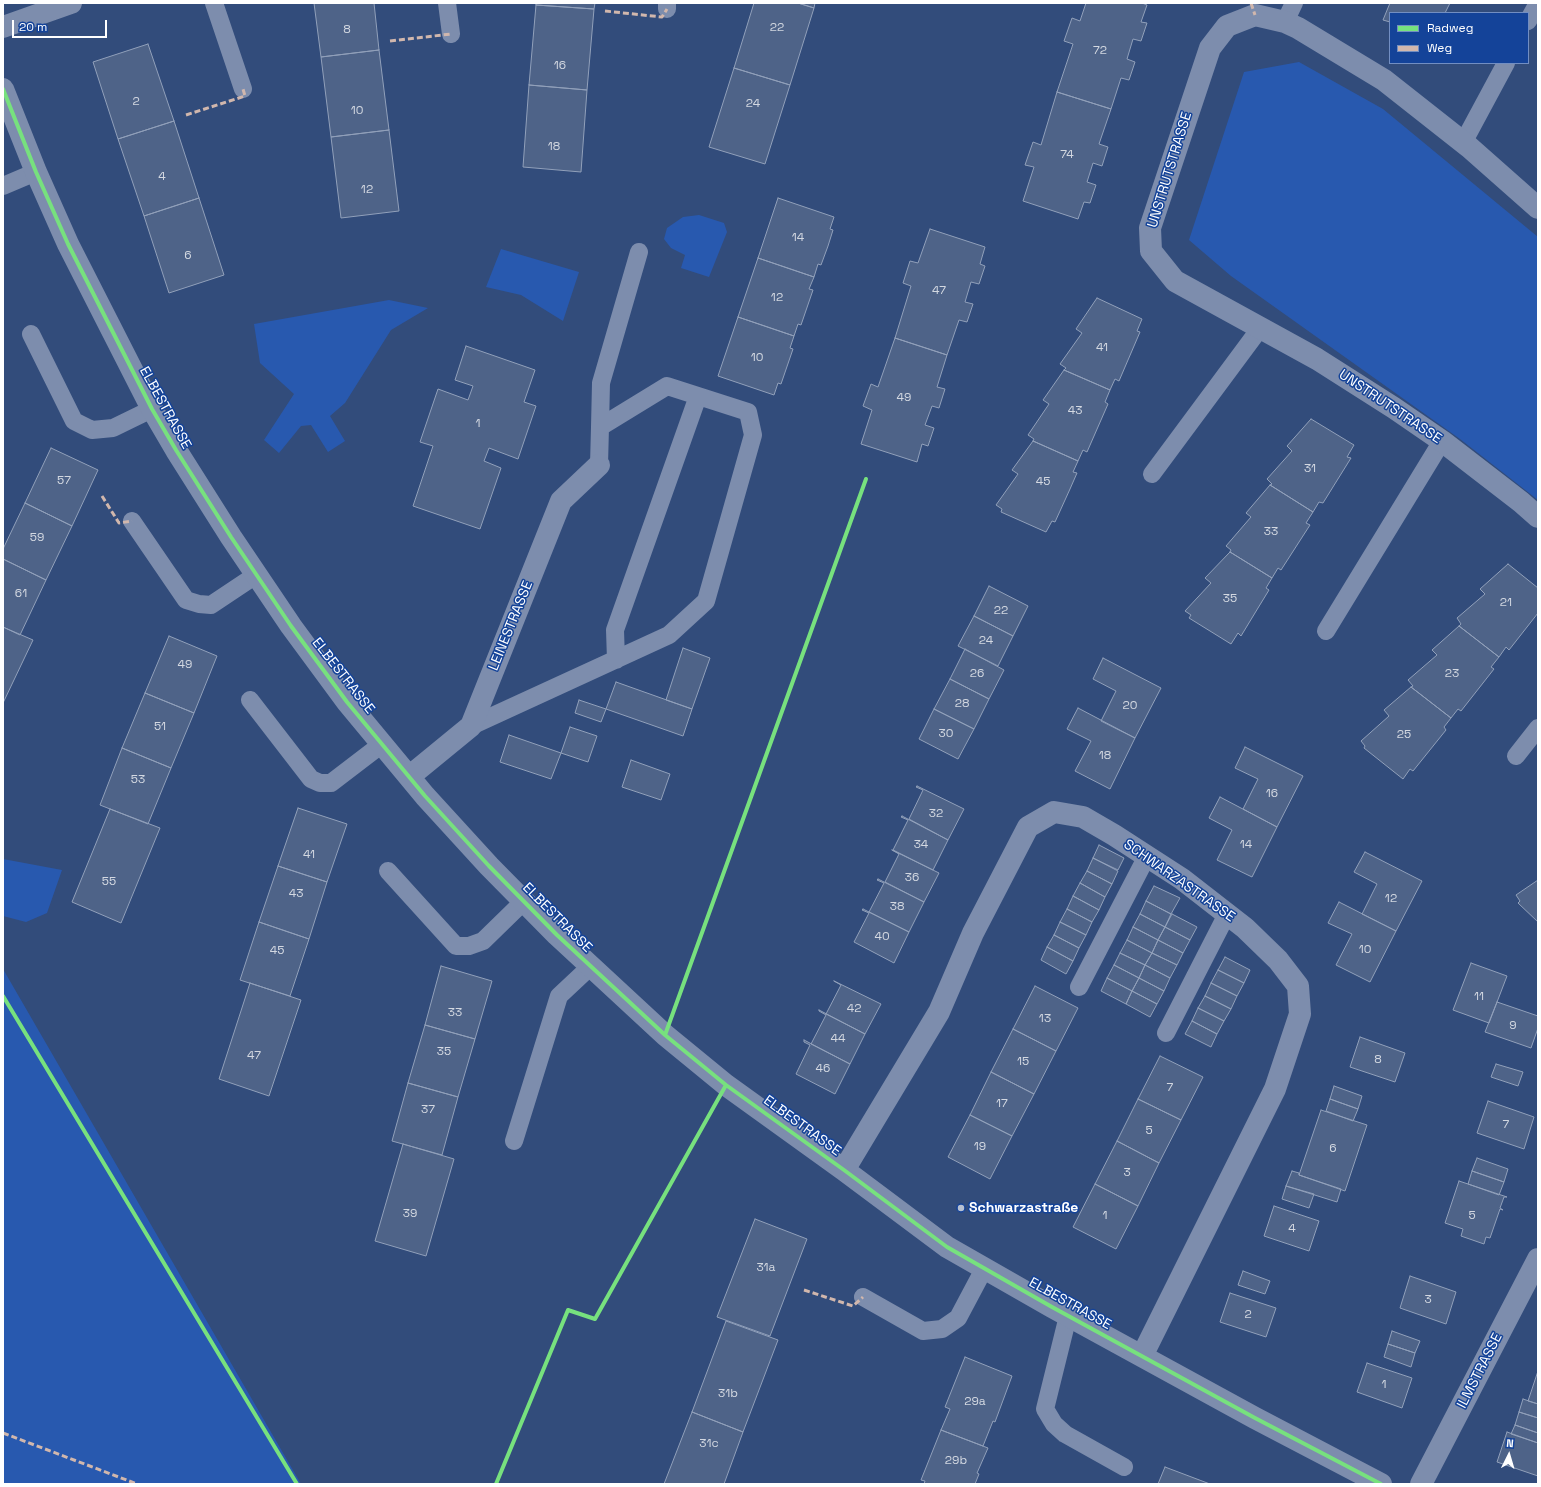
<!DOCTYPE html>
<meta charset="utf-8">
<style>
body{margin:0}
#map{position:relative;width:1541px;height:1487px;overflow:hidden;background:#324c7b;font-family:"Space Grotesk",sans-serif}
canvas{display:block}
.frame{position:absolute;inset:0;border:4px solid #fff;pointer-events:none}
.legend{position:absolute;left:1389px;top:12px;width:140px;height:52px;box-sizing:border-box;background:#144399;border:1px solid #728ec2;margin:0;padding:5px 7px;list-style:none;font-size:12px;color:#fff}
.legend li{display:flex;align-items:center;gap:8px;height:20px}
.legend b{width:20px;border:1px solid #728ec2}
.north{position:absolute;left:1489px;top:1435px;width:40px;height:40px;-webkit-text-stroke:3px #144399;paint-order:stroke;rotate:5deg;font-size:11px;font-weight:700;line-height:16px;text-align:center;color:#fff}
.north::after{content:'';display:block;margin:auto;width:14px;height:18px;background:#fff;clip-path:polygon(50% 0,100% 100%,50% 72%,0 100%)}
.scale{position:absolute;left:12px;top:20px;width:95px;height:18px;box-sizing:border-box;border:2px solid #fff;border-top:0;padding-left:5px;font-size:12px;line-height:14px;white-space:nowrap;color:#fff;-webkit-text-stroke:3px #144399;paint-order:stroke}
</style>
<div id="map">
<canvas width="1541" height="1487"></canvas>
<div class="frame"></div>
<ul class="legend">
<li><b style="height:5px;background:#77e17e"></b>Radweg</li>
<li><b style="height:5px;background:#d1b7ad"></b>Weg</li>
</ul>
<div class="north">N</div>
<div class="scale">20 m</div>
</div>
<script>
const context = document.querySelector('canvas').getContext('2d');
context.lineJoin = 'round';
function fillPath(path, color) { context.fillStyle = color; context.fill(path, 'evenodd'); }
const poly = rows => new Path2D(rows.map(r => 'M' + r).join(''));
function strokePath(path, color, width, dash) { context.strokeStyle = color; context.lineWidth = width; context.lineCap = dash ? 'butt' : 'round'; context.setLineDash(dash || []); context.stroke(path); }
function write(font, color, halo, rows, align = 'center') {
  context.font = font + ' "Space Grotesk",sans-serif'; context.lineWidth = 3; context.setLineDash([]); context.textBaseline = 'middle'; context.strokeStyle = halo; context.fillStyle = color; for (const [text, x, y, turn = 0] of rows) {
    context.save(); context.translate(x, y); context.rotate((+turn || 0) * Math.PI / 180); context.textAlign = isNaN(turn) ? turn : align; if (halo) context.strokeText(text, 0, 0); context.fillText(text, 0, 0); context.restore();
  }
}
fillPath(poly([
 [1299,62,1383,109,1538,237,1538,500,1460,439,1231,276,1189,240,1244,72],
 [699,215,724,223,727,232,709,277,681,268,685,255,671,248,664,239,667,228,683,217],
 [501,249,579,272,563,321,521,295,486,287],
 [389,300,428,308,391,330,345,403,330,416,345,441,328,452,311,425,301,426,279,453,264,440,294,394,260,363,254,324],
 [3,859,62,870,47,913,26,922,3,916],
 [3,969,301,1484,3,1484]
]), '#2859af');
const building = poly([
 [314,3,374,3,379,50,321,57,314,3],
 [536,3,595,3,594,9,536,5,536,3],
 [754,3,798,3,814,8,790,85,734,68,754,3],
 [798,3,815,3,814,8,798,3],
 [1086,3,1142,3,1147,5,1141,22,1147,23,1141,41,1133,39,1127,59,1135,62,1129,80,1121,78,1111,109,1057,92,1073,44,1064,41,1072,18,1080,21,1086,3],
 [1390,3,1450,3,1445,13,1390,13,1390,22,1383,20,1390,3],
 [536,5,594,9,587,90,529,85,536,5],
 [148,44,174,121,118,139,93,62,148,44],
 [379,50,389,130,331,137,321,57,379,50],
 [734,68,790,85,765,164,709,147,734,68],
 [529,85,587,90,581,172,523,167,529,85],
 [1057,92,1111,109,1099,144,1108,147,1102,166,1093,163,1087,182,1096,185,1090,203,1084,202,1078,219,1023,201,1034,167,1025,165,1033,142,1041,145,1057,92],
 [174,121,199,198,144,216,118,139,174,121],
 [389,130,399,211,341,218,331,137,389,130],
 [199,198,224,275,169,293,144,216,199,198],
 [778,198,834,217,830,229,833,230,828,246,821,265,818,264,814,277,758,258,778,198],
 [930,229,985,247,980,264,985,266,979,284,971,282,965,302,973,304,967,322,959,320,947,355,895,338,911,286,903,283,910,261,918,263,930,229],
 [758,258,814,277,809,289,813,290,801,325,798,324,794,336,738,317,758,258],
 [1097,298,1142,319,1137,331,1140,332,1119,381,1115,379,1110,390,1064,370,1066,368,1060,364,1082,333,1076,329,1097,298],
 [738,317,794,336,790,348,793,349,781,384,778,383,774,395,718,376,738,317],
 [895,338,947,355,937,387,945,389,939,408,932,406,925,425,934,428,928,446,922,444,917,462,861,444,872,410,863,406,871,384,878,387,895,338],
 [466,346,535,370,524,402,536,406,518,459,489,448,484,461,501,468,480,529,413,506,433,446,420,442,438,389,468,400,473,386,455,380,466,346],
 [1064,370,1110,390,1105,402,1108,404,1087,452,1083,450,1078,461,1033,441,1034,439,1028,435,1049,404,1043,400,1064,370],
 [1311,419,1354,445,1347,457,1351,458,1323,503,1319,502,1313,512,1270,485,1272,484,1267,479,1292,451,1287,446,1311,419],
 [1033,441,1078,461,1073,472,1077,473,1070,489,1055,522,1052,521,1046,532,1001,512,1002,509,996,505,1018,474,1012,470,1033,441],
 [51,448,98,470,72,526,25,503,51,448],
 [1270,485,1313,512,1306,523,1310,525,1281,570,1278,568,1272,578,1230,552,1231,550,1226,546,1251,517,1246,513,1270,485],
 [25,503,72,526,46,580,3,559,3,549,25,503],
 [1230,552,1272,578,1266,588,1269,590,1258,608,1241,636,1238,633,1231,644,1189,618,1191,615,1185,611,1211,583,1205,578,1230,552],
 [3,559,46,580,20,635,3,627,3,559],
 [1508,564,1538,588,1538,613,1509,650,1506,647,1499,657,1459,626,1461,624,1457,618,1485,594,1480,589,1508,564],
 [989,586,1028,606,1013,636,974,616,989,586],
 [974,616,1013,636,998,666,958,646,974,616],
 [1459,626,1499,657,1491,667,1494,669,1461,711,1458,709,1451,718,1411,687,1413,686,1408,680,1437,655,1432,650,1459,626],
 [3,627,33,640,3,703,3,627],
 [169,636,217,656,194,713,145,693,169,636],
 [683,648,710,658,692,709,666,700,683,648],
 [965,649,1004,670,989,699,950,679,965,649],
 [1103,658,1161,688,1135,738,1101,721,1116,691,1093,679,1103,658],
 [950,679,989,699,974,729,934,709,950,679],
 [616,682,692,709,683,736,606,709,616,682],
 [1411,687,1451,718,1444,727,1446,730,1413,771,1410,769,1403,779,1364,748,1365,746,1361,741,1389,716,1384,710,1411,687],
 [145,693,194,713,171,768,122,748,145,693],
 [579,700,606,709,601,722,575,713,579,700],
 [1078,708,1135,738,1110,789,1075,771,1091,741,1067,729,1078,708],
 [934,709,974,729,958,759,919,739,934,709],
 [570,727,597,736,588,762,561,753,570,727],
 [509,735,561,753,551,779,500,762,509,735],
 [1245,747,1303,776,1277,827,1243,809,1258,779,1235,768,1245,747],
 [122,748,171,768,148,824,100,805,122,748],
 [631,760,670,774,661,800,622,787,631,760],
 [917,786,964,809,948,840,909,819,923,790,916,787,917,786],
 [1220,797,1277,827,1252,877,1217,860,1232,830,1209,818,1220,797],
 [298,808,347,824,327,882,278,866,298,808],
 [110,809,160,828,121,923,72,902,110,809],
 [902,816,948,840,933,870,893,850,908,820,901,817,902,816],
 [1099,845,1124,858,1118,870,1093,858,1099,845],
 [892,850,939,873,924,902,885,882,899,854,892,850],
 [1365,852,1422,881,1396,931,1362,914,1377,884,1354,872,1365,852],
 [1093,858,1118,871,1112,884,1087,871,1093,858],
 [278,866,327,882,309,939,259,922,278,866],
 [1087,871,1112,884,1105,897,1080,883,1087,871],
 [878,879,924,902,909,932,869,912,884,883,877,880,878,879],
 [1538,880,1538,922,1518,903,1520,901,1516,895,1538,880],
 [1080,883,1105,897,1099,910,1073,896,1080,883],
 [1154,886,1180,898,1171,914,1146,901,1154,886],
 [1073,896,1099,910,1092,922,1067,909,1073,896],
 [1146,901,1171,914,1165,927,1140,914,1146,901],
 [1339,902,1396,931,1370,982,1336,965,1352,934,1328,923,1339,902],
 [863,909,909,932,894,963,854,942,869,913,862,910,863,909],
 [1067,909,1092,922,1086,935,1060,922,1067,909],
 [1140,914,1165,927,1158,940,1133,927,1140,914],
 [1172,914,1197,927,1190,940,1165,927,1172,914],
 [259,922,309,939,290,996,240,980,259,922],
 [1060,922,1086,935,1079,948,1054,935,1060,922],
 [1133,927,1158,940,1152,953,1127,940,1133,927],
 [1165,927,1190,940,1183,953,1158,940,1165,927],
 [1054,935,1079,948,1073,961,1047,947,1054,935],
 [1127,940,1152,953,1145,965,1120,953,1127,940],
 [1158,940,1183,953,1177,965,1152,953,1158,940],
 [1047,947,1073,961,1066,974,1041,960,1047,947],
 [1120,953,1145,965,1139,978,1114,965,1120,953],
 [1152,953,1177,965,1170,978,1145,965,1152,953],
 [1225,957,1250,970,1244,983,1218,970,1225,957],
 [1471,963,1507,976,1489,1023,1453,1010,1471,963],
 [1114,965,1139,978,1132,991,1107,978,1114,965],
 [1145,965,1170,978,1164,991,1139,978,1145,965],
 [441,966,492,981,475,1039,425,1025,441,966],
 [1218,970,1244,983,1237,996,1211,983,1218,970],
 [1107,978,1132,991,1126,1004,1101,991,1107,978],
 [1139,978,1164,991,1157,1004,1132,991,1139,978],
 [834,981,881,1004,865,1034,826,1014,841,985,834,981],
 [250,983,301,1000,269,1096,219,1079,250,983],
 [1211,983,1237,996,1231,1009,1205,996,1211,983],
 [1035,986,1078,1008,1056,1051,1013,1029,1035,986],
 [1132,991,1157,1004,1150,1017,1126,1004,1132,991],
 [1205,996,1231,1009,1224,1021,1198,1008,1205,996],
 [1497,1002,1538,1016,1538,1028,1531,1048,1485,1032,1497,1002],
 [1198,1008,1224,1021,1217,1034,1192,1021,1198,1008],
 [819,1010,865,1034,850,1064,811,1044,826,1015,819,1011,819,1010],
 [1192,1021,1217,1034,1211,1047,1185,1034,1192,1021],
 [425,1025,475,1039,458,1097,408,1083,425,1025],
 [1013,1029,1056,1051,1034,1094,991,1072,1013,1029],
 [1360,1037,1405,1053,1395,1082,1350,1067,1360,1037],
 [804,1040,850,1064,835,1094,796,1074,810,1045,804,1042,804,1040],
 [1160,1056,1203,1077,1181,1120,1138,1099,1160,1056],
 [1496,1064,1523,1072,1518,1086,1491,1077,1496,1064],
 [991,1072,1034,1094,1012,1136,970,1115,991,1072],
 [408,1083,458,1097,442,1155,392,1141,408,1083],
 [1334,1086,1362,1096,1358,1109,1330,1099,1334,1086],
 [1138,1099,1181,1120,1159,1163,1117,1141,1138,1099],
 [1330,1099,1358,1109,1353,1121,1326,1111,1330,1099],
 [1488,1101,1534,1117,1524,1149,1477,1133,1488,1101],
 [1321,1110,1367,1125,1345,1191,1299,1175,1321,1110],
 [970,1115,1012,1136,990,1179,948,1157,970,1115],
 [1117,1141,1159,1163,1138,1206,1095,1184,1117,1141],
 [403,1144,454,1159,426,1256,375,1241,403,1144],
 [1477,1158,1508,1169,1504,1182,1472,1171,1477,1158],
 [1292,1171,1299,1173,1299,1175,1341,1189,1337,1202,1286,1186,1292,1171],
 [1472,1171,1504,1182,1499,1195,1468,1184,1472,1171],
 [1459,1181,1507,1197,1504,1197,1500,1208,1503,1210,1500,1209,1490,1238,1486,1237,1484,1244,1461,1236,1463,1229,1445,1223,1459,1181],
 [1095,1184,1138,1206,1116,1249,1073,1227,1095,1184],
 [1286,1186,1314,1194,1309,1208,1282,1199,1286,1186],
 [1274,1206,1319,1221,1309,1251,1264,1236,1274,1206],
 [755,1219,807,1239,770,1336,717,1317,755,1219],
 [1243,1271,1270,1281,1265,1294,1238,1285,1243,1271],
 [1410,1276,1456,1292,1446,1324,1400,1308,1410,1276],
 [1230,1293,1276,1308,1266,1337,1220,1322,1230,1293],
 [726,1321,778,1340,743,1432,692,1412,726,1321],
 [1392,1331,1420,1341,1415,1353,1388,1344,1392,1331],
 [1388,1344,1415,1353,1411,1367,1384,1357,1388,1344],
 [965,1357,1012,1376,995,1422,993,1421,983,1446,941,1430,950,1409,945,1407,965,1357],
 [1367,1363,1412,1378,1402,1408,1357,1392,1367,1363],
 [1538,1371,1538,1404,1528,1401,1538,1371],
 [1523,1399,1538,1404,1538,1418,1519,1412,1523,1399],
 [692,1412,743,1432,724,1484,664,1484,692,1412],
 [1519,1412,1538,1418,1538,1433,1515,1425,1519,1412],
 [1515,1425,1538,1433,1538,1443,1511,1434,1515,1425],
 [941,1430,988,1448,977,1473,979,1474,975,1484,924,1484,925,1481,921,1480,941,1430],
 [1507,1432,1538,1443,1538,1476,1497,1462,1507,1432],
 [1165,1467,1210,1484,1158,1484,1165,1467]
]);
fillPath(building, '#4e6388');
strokePath(building, '#91a0ba', 1);
strokePath(poly([
 [214,3,243,89],
 [447,3,451,34],
 [667,9,667,3],
 [1528,21,1538,3],
 [1285,22,1294,3],
 [1463,143,1506,63],
 [3,186,36,172],
 [31,334,74,421,92,430,113,428,152,409],
 [600,427,601,383,639,252],
 [1152,474,1261,327],
 [132,521,186,600,199,604,211,605,256,575],
 [1326,631,1442,441],
 [616,660,615,630,698,396],
 [250,700,311,779,320,783,331,783,382,744],
 [471,726,669,635,706,601,753,435,748,412,667,386,600,427,599,465],
 [1516,756,1538,728],
 [388,871,456,946,469,946,483,941,524,901],
 [1079,987,1147,856],
 [1166,1033,1227,914],
 [514,1141,559,996,591,966],
 [863,1297,923,1331,942,1329,958,1318,984,1269],
 [1068,1316,1045,1409,1054,1424,1065,1434,1124,1467]
]), '#7d8dad', 18);
strokePath(poly([
 [3,27,71,3],
 [3,89,36,172,68,244,152,409,176,450,231,537,291,626,347,702,425,796,489,866,557,935,665,1035,726,1085,844,1170,947,1247,1052,1307,1255,1418,1381,1484],
 [1538,208,1469,147,1384,80,1298,28,1285,22,1255,15,1227,26,1210,48,1150,228,1151,251,1175,281,1317,359,1394,408,1442,441,1521,502,1538,517],
 [410,776,471,726,561,501,599,465],
 [844,1170,939,1012,973,933,1028,827,1054,812,1083,817,1114,835,1182,879,1245,928,1278,960,1298,986,1300,1014,1275,1089,1142,1356],
 [1421,1484,1538,1259]
]), '#7d8dad', 22);
strokePath(poly([
 [1251,3,1255,15],
 [605,11,662,17,667,9],
 [390,41,451,34],
 [186,115,245,96,243,89],
 [102,496,119,523,132,521],
 [804,1290,853,1306,863,1297],
 [3,1433,137,1484]
]), '#d1b7ad', 3, [6, 3]);
strokePath(poly([
 [3,89,36,172,68,244,152,409,176,450,231,537,291,626,347,702,425,796,489,866,557,935,665,1035,726,1085,844,1170,947,1247,1052,1307,1255,1418,1381,1484],
 [3,996,297,1484],
 [665,1035,866,479],
 [496,1484,568,1310,595,1319,726,1085]
]), '#77e17e', 4);
for (const [x, y, r, color] of [
 [961,1208,4,"#b7c0d1"]
]) { const dot = new Path2D(); dot.arc(x, y, r, 0, 2 * Math.PI); context.fillStyle = color; context.fill(dot); strokePath(dot, '#144399', 1.5); }
write('12px', '#d3d8e1', null, [
 ["22",777,28],
 ["8",347,30],
 ["72",1100,51],
 ["16",560,66],
 ["2",136,102],
 ["24",753,104],
 ["10",357,111],
 ["18",554,147],
 ["74",1067,155],
 ["4",162,177],
 ["12",367,190],
 ["14",798,238],
 ["6",188,256],
 ["47",939,291],
 ["12",777,298],
 ["41",1102,348],
 ["10",757,358],
 ["49",904,398],
 ["43",1075,411],
 ["1",478,424],
 ["31",1310,469],
 ["57",64,481],
 ["45",1043,482],
 ["33",1271,532],
 ["59",37,538],
 ["61",21,594],
 ["35",1230,599],
 ["21",1506,603],
 ["22",1001,611],
 ["24",986,641],
 ["49",185,665],
 ["26",977,674],
 ["23",1452,674],
 ["28",962,704],
 ["20",1130,706],
 ["51",160,727],
 ["30",946,734],
 ["25",1404,735],
 ["18",1105,756],
 ["53",138,780],
 ["16",1272,794],
 ["32",936,814],
 ["34",921,845],
 ["14",1246,845],
 ["41",309,855],
 ["36",912,878],
 ["55",109,882],
 ["43",296,894],
 ["12",1391,899],
 ["38",897,907],
 ["40",882,937],
 ["10",1365,950],
 ["45",277,951],
 ["11",1479,997],
 ["42",854,1009],
 ["33",455,1013],
 ["13",1045,1019],
 ["9",1513,1026],
 ["44",838,1039],
 ["35",444,1052],
 ["47",254,1056],
 ["8",1378,1060],
 ["15",1023,1062],
 ["46",823,1069],
 ["7",1170,1088],
 ["17",1002,1104],
 ["37",428,1110],
 ["7",1506,1125],
 ["5",1149,1131],
 ["19",980,1147],
 ["6",1333,1149],
 ["3",1127,1173],
 ["39",410,1214],
 ["1",1105,1216],
 ["5",1472,1216],
 ["4",1292,1229],
 ["31a",766,1268],
 ["3",1428,1300],
 ["2",1248,1315],
 ["1",1384,1385],
 ["31b",728,1394],
 ["29a",975,1402],
 ["31c",709,1444],
 ["29b",956,1461]
]);
write('14px', '#fff', '#144399', [
 ["UNSTRUTSTRASSE",1170,170,-73],
 ["UNSTRUTSTRASSE",1390,407,34],
 ["ELBESTRASSE",165,408,61],
 ["LEINESTRASSE",511,626,-68],
 ["ELBESTRASSE",343,676,52],
 ["SCHWARZASTRASSE",1179,881,35],
 ["ELBESTRASSE",557,918,45],
 ["ELBESTRASSE",802,1126,36],
 ["ELBESTRASSE",1070,1304,29],
 ["ILMSTRASSE",1480,1371,-63]
]);
write('bold 14px', '#fff', '#144399', [
 ["Schwarzastraße",969,1208]
], 'left');
</script>
